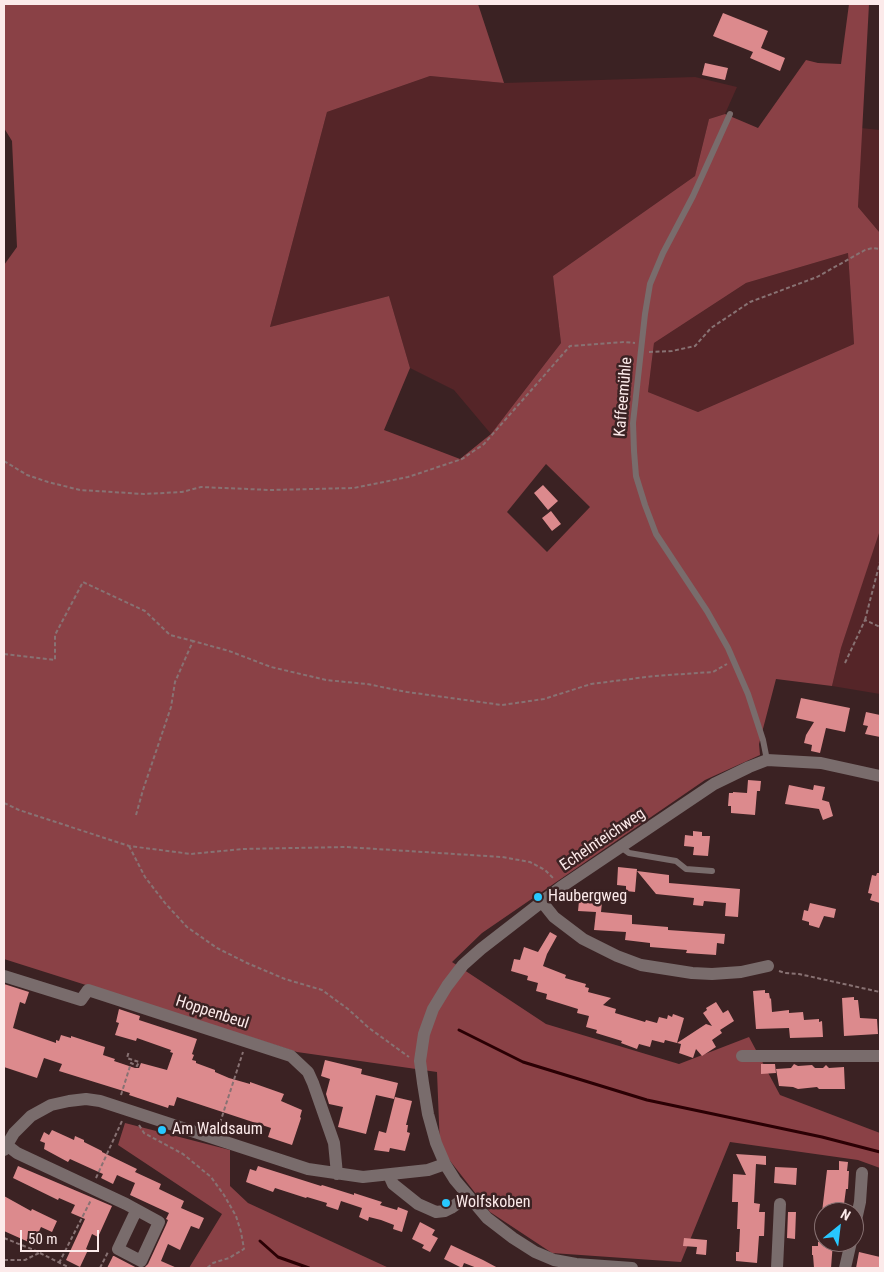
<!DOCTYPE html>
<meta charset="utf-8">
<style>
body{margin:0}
#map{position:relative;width:884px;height:1272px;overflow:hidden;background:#3b2223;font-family:"Roboto Condensed",sans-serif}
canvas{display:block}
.frame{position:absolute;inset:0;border:5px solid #fceaea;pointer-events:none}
.north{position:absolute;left:814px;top:1202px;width:50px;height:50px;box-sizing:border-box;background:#3b2223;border:1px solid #887273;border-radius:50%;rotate:29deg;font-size:14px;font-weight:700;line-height:20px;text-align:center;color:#fceaea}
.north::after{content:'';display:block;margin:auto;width:18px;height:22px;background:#28c8ff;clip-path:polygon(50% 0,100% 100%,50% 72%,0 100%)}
.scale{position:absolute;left:20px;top:1230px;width:79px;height:22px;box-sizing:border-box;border:2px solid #fceaea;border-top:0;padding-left:6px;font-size:15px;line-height:18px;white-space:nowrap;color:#fceaea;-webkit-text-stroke:4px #3b2223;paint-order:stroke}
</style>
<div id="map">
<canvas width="884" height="1272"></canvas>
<div class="frame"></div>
<div class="north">N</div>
<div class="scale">50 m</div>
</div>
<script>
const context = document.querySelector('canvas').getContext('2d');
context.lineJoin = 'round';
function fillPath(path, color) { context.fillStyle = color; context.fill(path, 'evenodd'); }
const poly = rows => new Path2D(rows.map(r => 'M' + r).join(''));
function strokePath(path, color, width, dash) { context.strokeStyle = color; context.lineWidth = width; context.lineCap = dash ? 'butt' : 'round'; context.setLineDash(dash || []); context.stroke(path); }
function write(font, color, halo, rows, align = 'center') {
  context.font = font + ' "Roboto Condensed",sans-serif'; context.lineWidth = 5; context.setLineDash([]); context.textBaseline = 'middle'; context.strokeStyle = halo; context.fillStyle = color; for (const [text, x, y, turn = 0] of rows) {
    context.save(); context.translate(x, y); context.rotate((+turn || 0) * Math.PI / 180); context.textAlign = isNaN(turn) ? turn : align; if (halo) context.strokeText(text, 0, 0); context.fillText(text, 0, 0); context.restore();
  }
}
fillPath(poly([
 [430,76,504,83,695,77,737,87,725,114,709,119,695,176,553,276,561,343,491,434,454,390,410,368,389,296,270,327,327,112],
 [861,128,880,130,880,233,858,207],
 [848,253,854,344,698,412,648,392,654,343,746,283],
 [880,527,880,694,832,686,841,648]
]), '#552528');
fillPath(poly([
 [4,4,478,4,504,83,430,76,327,112,270,327,389,296,410,368,384,430,460,459,491,434,561,343,553,276,695,176,709,119,725,114,758,128,806,60,818,63,841,64,849,4,869,4,858,207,880,233,880,530,841,648,832,686,776,679,759,744,760,755,705,780,482,933,452,962,546,1024,679,1064,749,1037,780,1095,880,1133,880,1168,858,1160,730,1142,681,1262,552,1253,490,1212,440,1148,437,1072,297,1052,4,959,4,265,17,247,12,141,4,128],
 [848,253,854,344,698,412,648,392,654,343,746,283],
 [546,464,590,507,547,552,507,512],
 [125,1123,230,1150,230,1186,248,1203,389,1268,189,1268,222,1214,118,1145]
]), '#8a4146');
strokePath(poly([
 [459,1030,523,1062,647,1100,822,1137,880,1152],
 [260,1241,278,1257,309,1268]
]), '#2b0004', 3);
fillPath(poly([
 [723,13,768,31,761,48,785,58,780,71,750,58,753,52,713,36],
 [705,63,728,68,725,80,702,75],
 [543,485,558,501,548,510,534,493],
 [551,511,561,524,552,531,542,518],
 [801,698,850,708,845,732,826,728,820,753,811,751,812,745,804,743,806,735,814,722,796,718],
 [866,712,880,715,880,737,865,734,868,726,863,725],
 [748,780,761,781,760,791,757,791,755,815,731,813,731,806,728,806,729,793,733,793,733,792,747,793],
 [789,785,813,790,814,785,825,787,822,800,829,802,833,816,823,820,819,809,785,804],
 [693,831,702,832,702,836,710,836,708,856,693,855,694,847,684,846,685,835,693,836],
 [618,867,637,869,635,892,626,891,626,886,617,885],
 [637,871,669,875,669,883,740,889,738,917,725,916,726,903,704,901,703,906,693,905,694,898,656,894],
 [877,873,880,873,880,903,870,900,872,894,868,893,872,875,876,876],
 [580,891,603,892,601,912,632,915,632,924,668,927,668,930,725,934,724,944,717,943,716,955,686,953,687,950,650,947,650,943,625,940,626,932,594,930,596,912,578,911],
 [810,903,836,909,834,918,824,916,819,928,809,925,809,922,802,920,804,910,808,911],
 [550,932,557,936,547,954,543,966,566,975,565,978,586,984,585,987,589,988,588,992,611,998,603,1005,616,1009,615,1013,645,1022,646,1020,657,1023,659,1017,667,1019,668,1015,672,1017,673,1014,684,1018,677,1043,706,1024,712,1026,703,1013,707,1010,706,1008,716,1002,723,1013,728,1010,734,1021,720,1030,722,1033,712,1040,716,1047,702,1056,696,1049,693,1058,679,1053,681,1044,665,1040,664,1043,652,1040,650,1047,639,1044,637,1049,621,1043,622,1041,596,1033,597,1030,586,1027,589,1016,577,1013,578,1009,546,999,547,994,536,991,538,983,527,980,528,976,511,971,514,959,520,960,524,947,538,952],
 [4,984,29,992,25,1004,20,1002,13,1028,56,1043,56,1040,59,1041,61,1035,71,1038,71,1036,105,1047,103,1055,115,1059,114,1061,135,1068,139,1068,141,1063,167,1070,173,1053,170,1052,171,1050,137,1038,136,1041,115,1035,119,1023,116,1022,119,1009,140,1016,139,1020,197,1039,192,1054,194,1055,192,1060,196,1061,196,1063,215,1070,215,1072,229,1078,250,1084,250,1082,284,1094,281,1101,302,1110,300,1117,301,1118,292,1145,268,1137,271,1128,177,1097,174,1106,169,1105,168,1108,129,1095,130,1093,59,1071,62,1064,44,1058,37,1078,4,1067],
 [765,990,765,993,769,993,770,999,771,998,772,1012,789,1010,789,1013,803,1012,804,1020,819,1019,819,1022,822,1021,823,1037,790,1038,789,1028,756,1029,753,991],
 [854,997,854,1000,858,1000,860,1018,877,1019,878,1034,844,1036,842,998],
 [325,1060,362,1069,361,1074,398,1083,394,1099,376,1095,366,1134,338,1127,343,1107,329,1104,326,1094,330,1079,321,1076],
 [761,1064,775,1064,776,1073,761,1074],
 [794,1064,798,1066,812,1065,815,1068,823,1068,826,1065,829,1068,844,1067,845,1089,819,1089,817,1087,798,1089,793,1087,779,1086,776,1069,791,1068],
 [395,1097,412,1101,406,1125,408,1125,407,1132,410,1133,405,1151,390,1148,389,1152,374,1150,379,1131,386,1133],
 [52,1130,74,1140,75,1136,84,1140,84,1142,102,1151,102,1152,137,1169,135,1172,161,1184,159,1189,184,1201,181,1208,204,1218,199,1229,191,1226,180,1250,168,1244,161,1261,177,1268,144,1268,148,1264,166,1225,168,1220,166,1219,169,1213,130,1195,135,1183,128,1180,117,1175,113,1184,101,1178,103,1174,70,1159,68,1162,44,1149,45,1143,40,1141,44,1132,49,1135],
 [736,1154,766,1156,766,1165,756,1164,754,1203,760,1204,759,1212,765,1212,764,1236,759,1236,757,1263,736,1261,736,1252,739,1252,740,1229,737,1229,738,1202,732,1202,733,1174,746,1175],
 [839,1161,848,1162,847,1171,849,1171,848,1189,846,1189,843,1212,822,1212,827,1170,839,1170],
 [18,1166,112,1206,98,1237,92,1234,86,1249,88,1250,80,1267,66,1260,85,1219,71,1213,75,1205,59,1198,58,1200,13,1178],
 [258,1166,321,1186,322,1185,354,1195,354,1193,382,1202,380,1205,397,1210,398,1207,408,1211,402,1232,393,1229,394,1225,381,1220,369,1217,368,1221,359,1217,362,1208,341,1201,338,1210,326,1206,327,1203,307,1197,306,1198,275,1188,273,1192,246,1182,250,1169,256,1171],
 [775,1167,797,1168,796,1185,774,1183],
 [4,1196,31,1211,32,1209,57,1221,52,1232,41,1227,33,1244,4,1231],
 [788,1212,796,1212,795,1239,787,1238],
 [420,1222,435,1230,432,1235,438,1238,430,1252,422,1248,424,1245,412,1239],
 [684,1238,707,1240,706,1255,696,1254,697,1247,683,1246],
 [818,1242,833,1242,831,1268,814,1268,813,1255,812,1255,812,1246,818,1246],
 [451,1245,483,1260,498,1268,477,1268,464,1263,462,1268,444,1259],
 [859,1252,880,1257,880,1268,856,1268],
 [113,1256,114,1256,137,1268,107,1268]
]), '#dc8a8d');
strokePath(poly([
 [649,352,672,351,695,346,711,328,750,302,817,277,865,250,873,248,880,249],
 [4,461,27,475,48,482,80,490,144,494,182,492,201,487,270,490,354,488,408,477,462,459,484,444,570,346,625,342,635,343],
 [865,620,880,562],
 [4,654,55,660,55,635,83,582,145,611,170,635,193,641],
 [845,663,865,620,880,627],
 [4,803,19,810,129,846,191,854,243,849,346,847,502,857,530,862,545,870,554,879],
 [136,815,143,790,171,707,175,682,193,641,229,651,271,667,326,680,367,684,407,692,502,705,544,699,591,684,654,676,713,672,727,664],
 [129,846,145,877,165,903,187,927,217,948,247,963,285,979,322,990,348,1009,369,1028,409,1057],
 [779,971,785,973,799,974,880,992],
 [121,1095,131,1063,137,1066,139,1062,127,1058,129,1051],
 [139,1125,144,1133,183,1154,211,1177,224,1195,236,1216,241,1232,244,1249,229,1258,213,1263,207,1268],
 [218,1129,243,1052],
 [96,1178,122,1121],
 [4,1238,34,1250,70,1268],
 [4,1260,25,1260,39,1253],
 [59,1263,91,1200],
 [100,1268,108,1252]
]), '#887273', 2, [4, 2.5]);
strokePath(poly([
 [730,114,693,196,663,253,650,284,645,314,633,423,634,451,636,476,645,505,656,534,707,611,728,648,748,694,763,740,767,760],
 [621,847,629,853,676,861,686,869,712,871]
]), '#796c6c', 6);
strokePath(poly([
 [542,902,554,917,583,939,617,956,641,965,692,973,712,974,741,972,768,966],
 [4,976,81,1000,88,990,291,1056,308,1072,313,1083,334,1143,337,1174],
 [742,1056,880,1056],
 [4,1143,17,1153,126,1204,159,1222,141,1261,118,1249,136,1211],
 [4,1150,14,1133,31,1116,51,1105,69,1101,86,1099,100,1101,308,1169,363,1177,428,1170,445,1164],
 [389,1175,393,1184,418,1204,436,1212,445,1211,451,1208,468,1196],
 [854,1229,860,1202,862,1173],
 [632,1268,576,1264,554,1260,535,1252,513,1238,487,1218,455,1180,445,1164,436,1143,428,1114,423,1083,420,1061,424,1034,433,1009,447,986,463,965,481,949,561,887,714,784,749,767,767,760,821,763,880,776],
 [777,1268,780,1204],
 [845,1268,851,1242]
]), '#796c6c', 12);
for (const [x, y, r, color] of [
 [538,897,5,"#28c8ff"],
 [162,1130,5,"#28c8ff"],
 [446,1203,5,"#28c8ff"]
]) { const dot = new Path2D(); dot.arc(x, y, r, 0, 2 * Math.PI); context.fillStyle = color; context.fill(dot); strokePath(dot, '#3b2223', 2); }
write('16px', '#fceaea', '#3b2223', [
 ["Kaffeemühle",624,397,-85],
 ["Echelnteichweg",603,840,-34],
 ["Hoppenbeul",212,1013,18]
]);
write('16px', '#fceaea', '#3b2223', [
 ["Haubergweg",548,897],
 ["Am Waldsaum",172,1130],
 ["Wolfskoben",456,1203]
], 'left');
</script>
